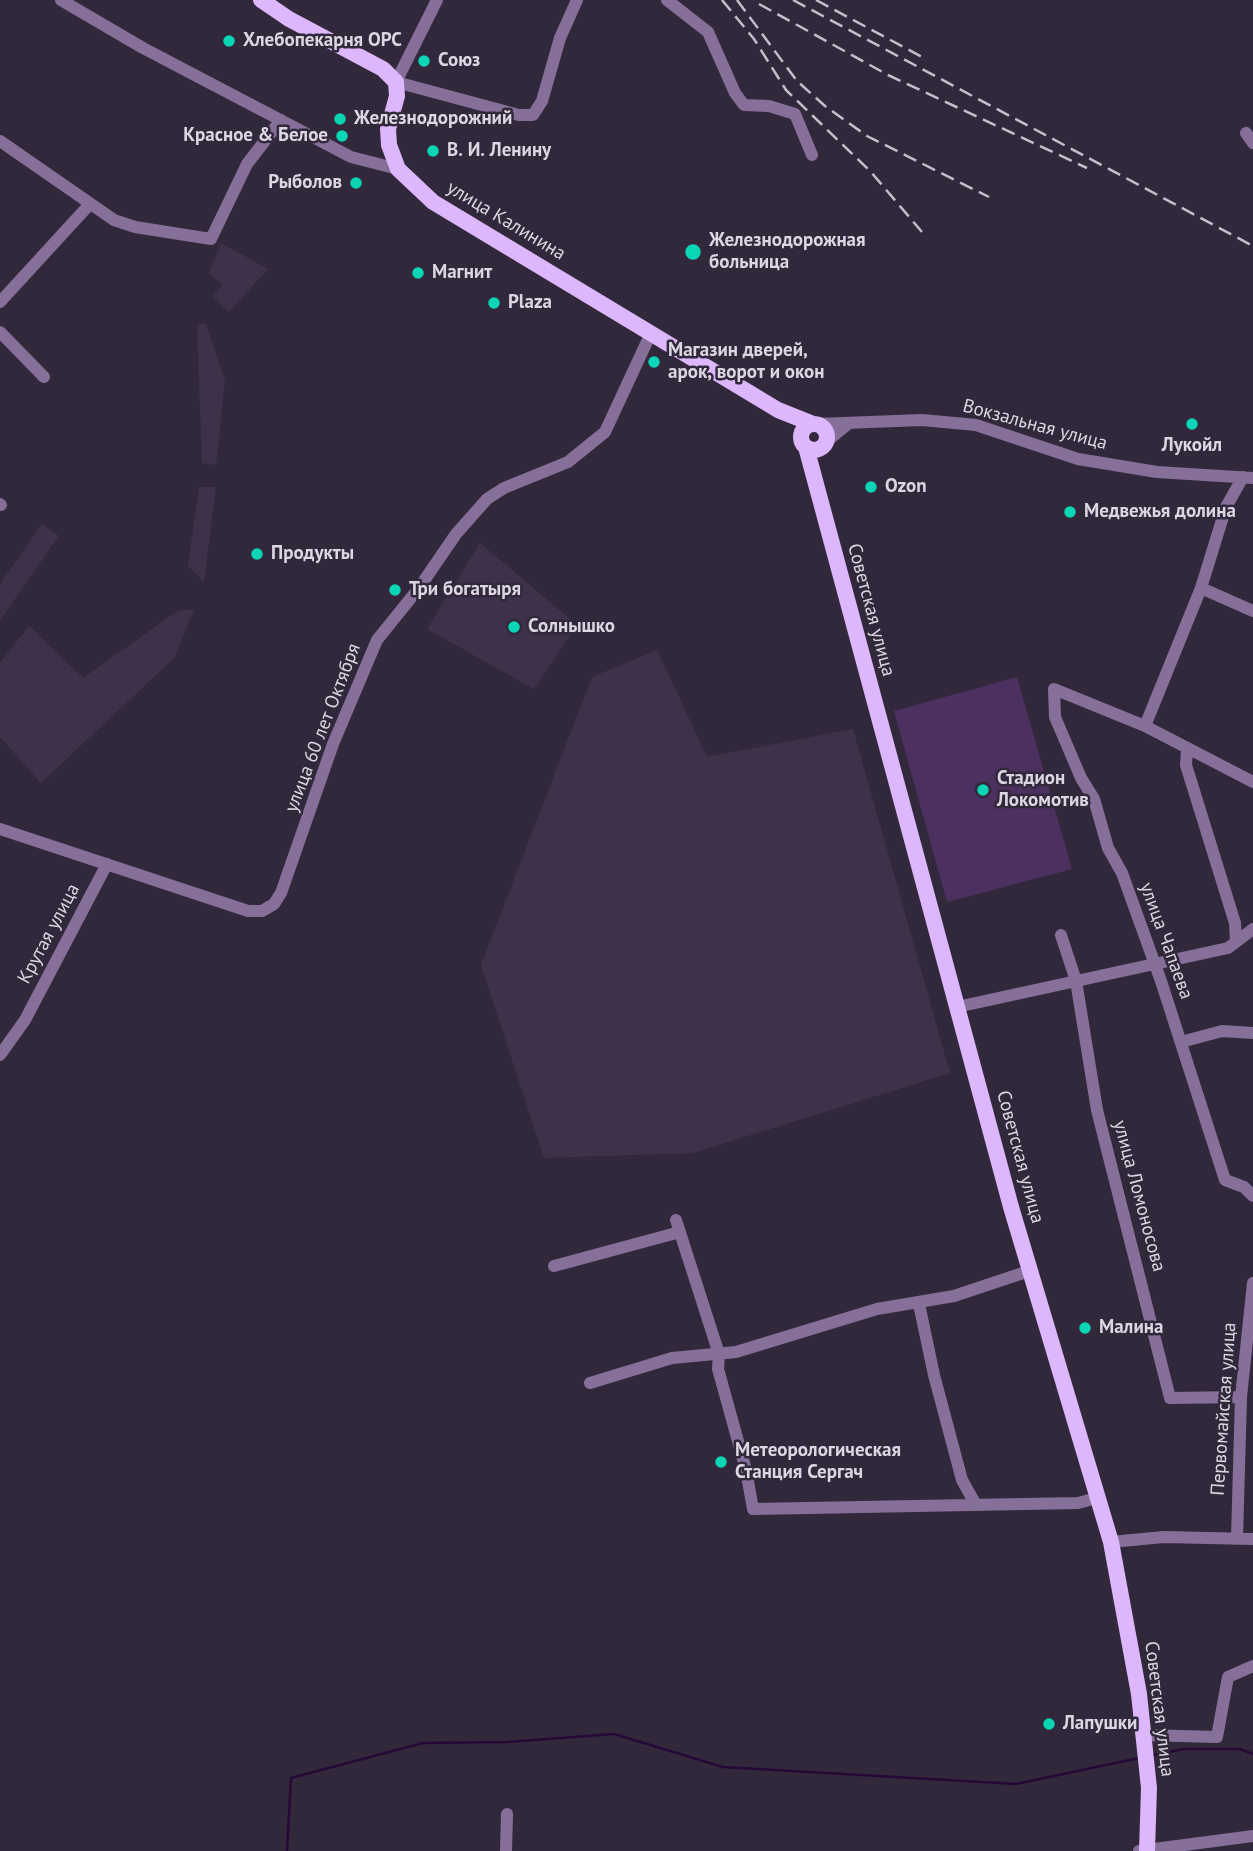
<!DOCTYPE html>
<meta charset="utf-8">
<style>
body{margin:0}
canvas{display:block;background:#32283b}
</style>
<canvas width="1253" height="1851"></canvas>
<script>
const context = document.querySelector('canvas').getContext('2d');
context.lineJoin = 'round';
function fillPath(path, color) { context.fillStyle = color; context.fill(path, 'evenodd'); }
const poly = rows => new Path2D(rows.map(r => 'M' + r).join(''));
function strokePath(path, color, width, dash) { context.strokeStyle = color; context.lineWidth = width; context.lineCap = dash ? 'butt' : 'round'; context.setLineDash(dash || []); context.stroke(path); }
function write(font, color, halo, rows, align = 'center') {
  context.font = font + ' "PT Sans",sans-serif'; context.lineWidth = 5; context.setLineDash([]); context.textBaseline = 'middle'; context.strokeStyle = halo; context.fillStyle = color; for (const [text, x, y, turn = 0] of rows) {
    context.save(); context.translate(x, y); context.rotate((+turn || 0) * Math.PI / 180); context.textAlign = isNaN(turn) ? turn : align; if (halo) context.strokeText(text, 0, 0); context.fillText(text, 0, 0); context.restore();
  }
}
fillPath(poly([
 [221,243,268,269,229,312,213,296,223,285,209,274],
 [206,324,225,380,216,465,202,463,197,325],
 [199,487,216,487,204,582,188,566],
 [42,524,59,536,0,620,0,584],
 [480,543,577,625,534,689,427,629],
 [179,610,194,610,174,658,41,783,0,737,0,663,29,626,83,678],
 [657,650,707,757,853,729,950,1073,693,1153,544,1158,481,965,592,677]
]), '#3e3149');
fillPath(poly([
 [1017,677,1072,869,947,902,894,711]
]), '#4b3060');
strokePath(poly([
 [1153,1755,1184,1749,1240,1749,1253,1754],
 [287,1851,291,1778,423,1743,507,1742,614,1734,723,1767,1016,1784,1139,1758]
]), '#250837', 2.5);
strokePath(poly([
 [61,0,143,48,351,157,398,169],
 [437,0,396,82,519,115,533,115,542,101,560,38,577,0],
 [667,0,708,32,735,93,744,105,769,106,795,114,812,155],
 [1246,133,1253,143],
 [0,141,114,220,135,227,211,239,247,164,281,120],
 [0,302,90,204],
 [0,332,44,377],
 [818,424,922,420,976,425,1078,459,1157,472,1253,478],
 [827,441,849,423],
 [0,504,1,505],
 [1201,588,1253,611],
 [1145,726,1201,588,1226,507,1243,477],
 [1187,750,1186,765,1235,923,1236,941],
 [1253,782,1145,726,1054,689,1055,717,1081,778,1094,799,1108,848,1122,873,1161,981,1225,1180,1244,1187,1253,1196],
 [0,829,248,911,262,911,274,904,281,893,333,744,377,640,419,588,456,534,487,499,504,488,568,462,605,432,651,333],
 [1061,935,1076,981,1097,1110,1170,1398,1241,1397],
 [957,1007,1228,948,1253,929],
 [1181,1042,1222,1031,1253,1033],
 [0,1055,25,1020,107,864],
 [676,1220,719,1354,718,1369,746,1470,753,1509,1078,1503,1097,1498],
 [554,1266,680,1232],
 [919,1304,934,1375,962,1480,976,1505],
 [590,1383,672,1358,736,1352,877,1309,954,1296,1029,1271],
 [1237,1538,1241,1397,1253,1283],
 [1111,1542,1164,1537,1253,1539],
 [1143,1735,1217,1737,1228,1677,1253,1666],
 [506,1851,507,1814],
 [1139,1851,1253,1836]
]), '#867099', 12);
strokePath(poly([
 [261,0,289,19,383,69,396,82,397,96,388,129,389,145,398,169,433,202,778,410,813,424],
 '801 437a13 13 0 1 1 26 0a13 13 0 1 1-26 0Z',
 [806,447,1011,1207,1111,1542,1139,1694,1149,1788,1147,1851]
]), '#dcb7fb', 16);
strokePath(poly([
 [722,0,754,39,786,90,871,172,922,232],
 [737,0,797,81,825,106,867,136,989,197],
 [793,0,1253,246],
 [816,0,924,58],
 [759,4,888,75,1087,168]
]), '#c4bdca', 2.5, [14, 7]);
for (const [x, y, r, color] of [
 [229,41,7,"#0ad5b5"],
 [424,61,7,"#0ad5b5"],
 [340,119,7,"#0ad5b5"],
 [342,136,7,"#0ad5b5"],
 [433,151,7,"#0ad5b5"],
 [356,183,7,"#0ad5b5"],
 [693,252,9,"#0ad5b5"],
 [418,273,7,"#0ad5b5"],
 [494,303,7,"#0ad5b5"],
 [654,362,7,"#0ad5b5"],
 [1192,424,7,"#0ad5b5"],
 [871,487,7,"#0ad5b5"],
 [1070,512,7,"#0ad5b5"],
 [257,554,7,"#0ad5b5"],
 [395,590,7,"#0ad5b5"],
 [514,627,7,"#0ad5b5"],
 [983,790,7,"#0ad5b5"],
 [1085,1328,7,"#0ad5b5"],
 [721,1462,7,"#0ad5b5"],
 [1049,1724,7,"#0ad5b5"]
]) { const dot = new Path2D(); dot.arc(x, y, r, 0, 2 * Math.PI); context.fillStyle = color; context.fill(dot); strokePath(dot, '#32283b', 2.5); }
write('bold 19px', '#dcd6e2', '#32283b', [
 ["Хлебопекарня ОРС",243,41],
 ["Союз",438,61],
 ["Железнодорожний",354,119],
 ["Красное & Белое",328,136,"right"],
 ["В. И. Ленину",447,151],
 ["Рыболов",342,183,"right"],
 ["Железнодорожная",709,241],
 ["больница",709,263],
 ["Магнит",432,273],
 ["Plaza",508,303],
 ["Магазин дверей,",668,351],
 ["арок, ворот и окон",668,373],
 ["Лукойл",1192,446,"center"],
 ["Ozon",885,487],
 ["Медвежья долина",1084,512],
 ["Продукты",271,554],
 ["Три богатыря",409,590],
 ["Солнышко",528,627],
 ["Стадион",997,779],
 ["Локомотив",997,801],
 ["Малина",1099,1328],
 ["Метеорологическая",735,1451],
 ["Станция Сергач",735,1473],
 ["Лапушки",1063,1724]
], 'left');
write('19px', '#dcd6e2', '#32283b', [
 ["улица Калинина",506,221,31],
 ["Вокзальная улица",1035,425,15],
 ["Советская улица",871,610,75],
 ["улица 60 лет Октября",323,728,-69],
 ["Крутая улица",49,934,-62],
 ["улица Чапаева",1166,941,70],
 ["Советская улица",1020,1157,75],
 ["улица Ломоносова",1139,1196,75],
 ["Первомайская улица",1224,1409,-86],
 ["Советская улица",1159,1709,83]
]);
</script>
